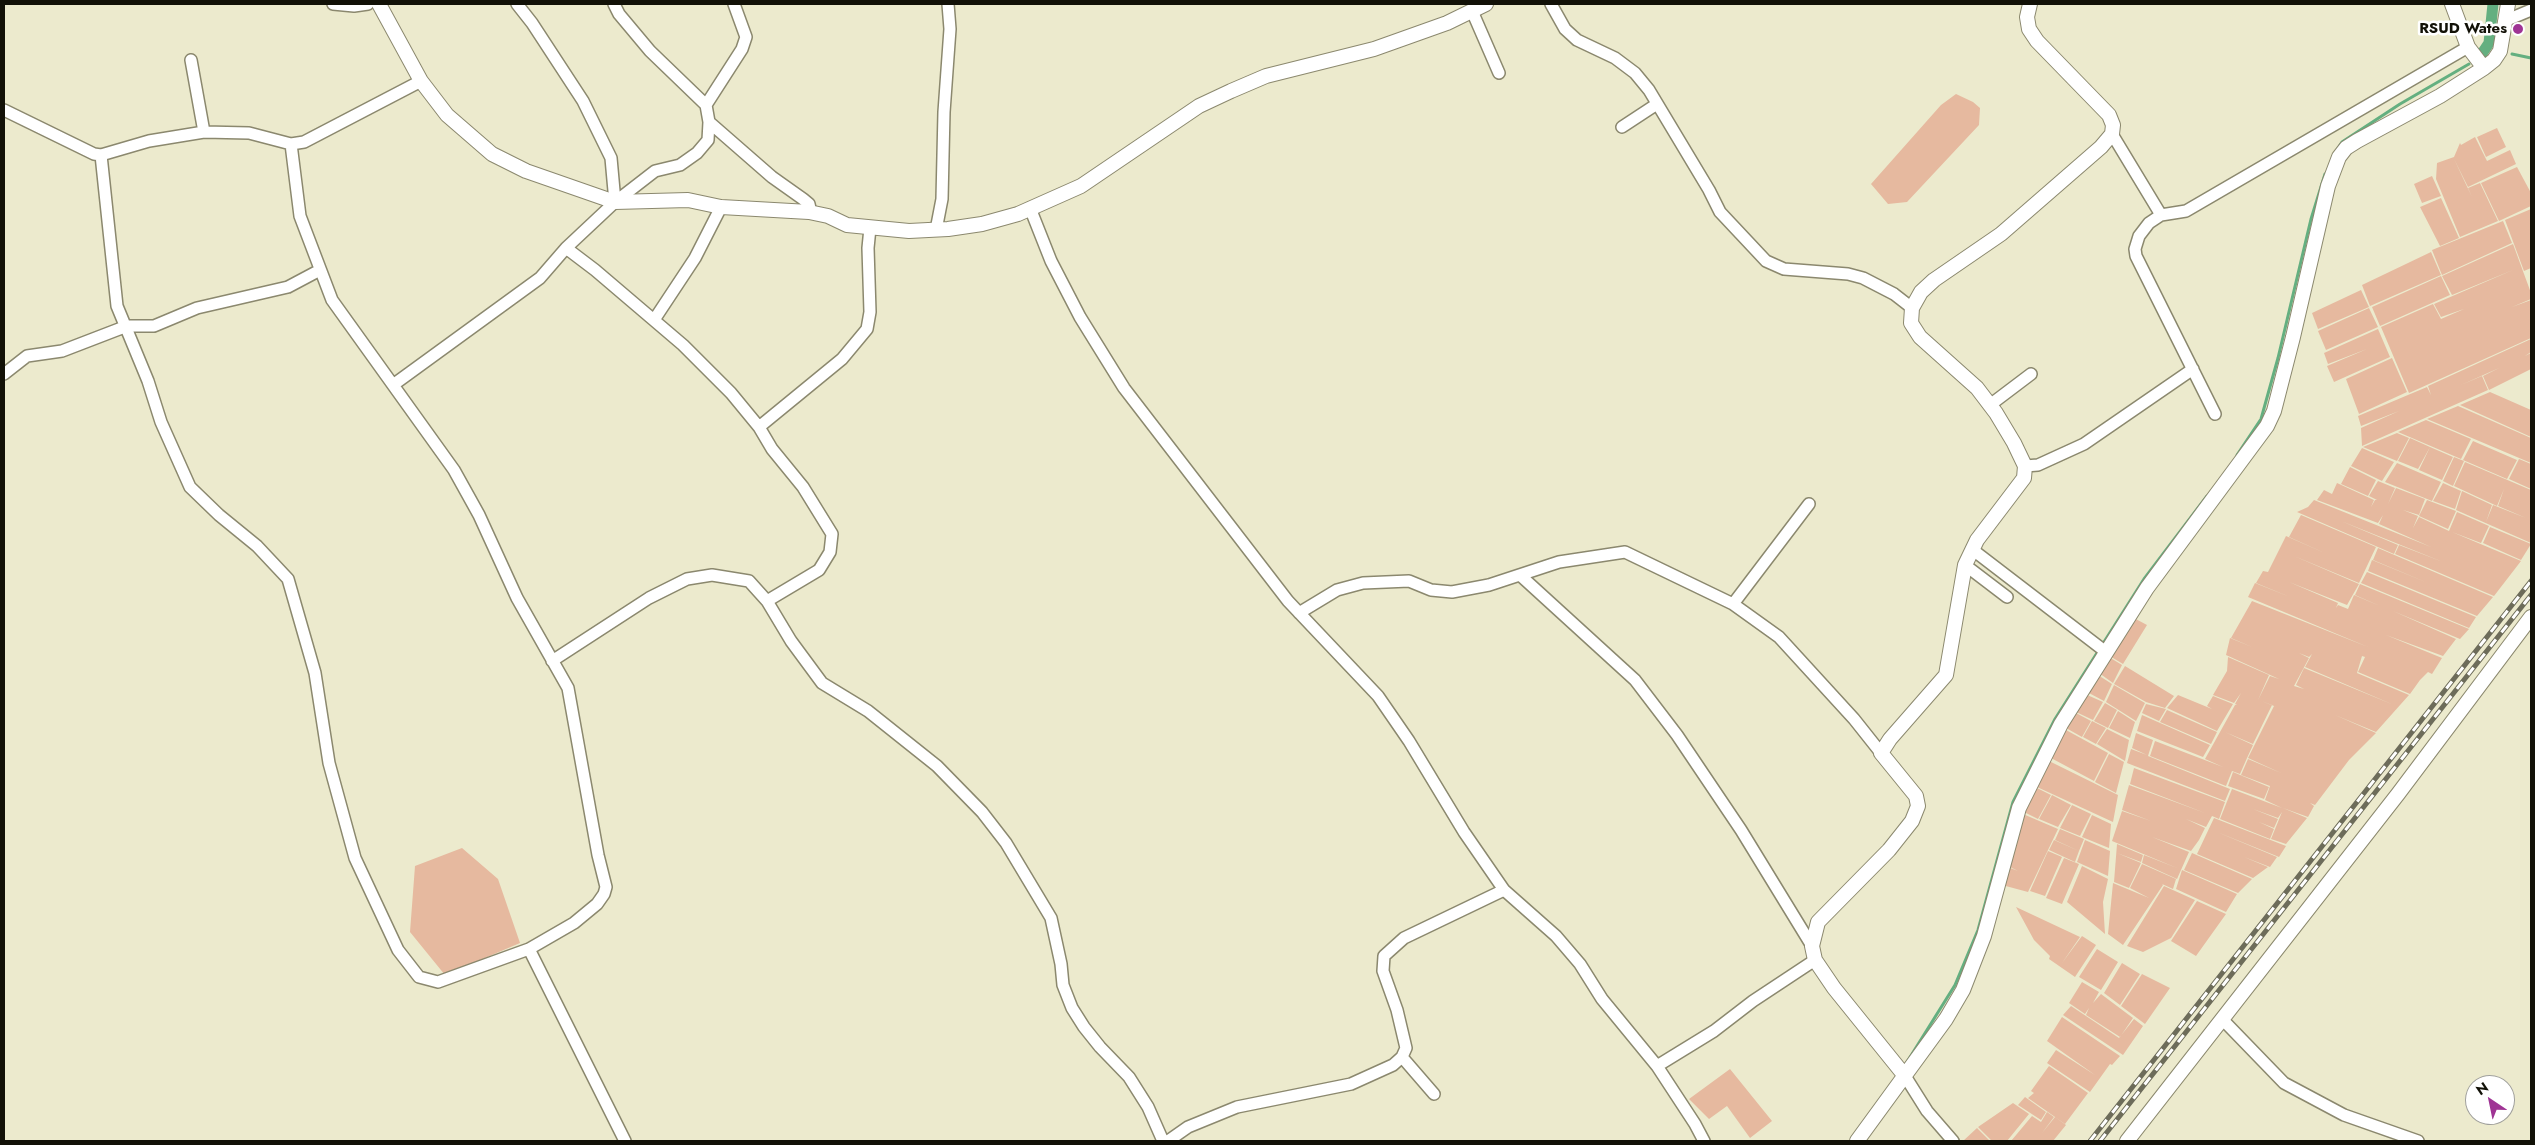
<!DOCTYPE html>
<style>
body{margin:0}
#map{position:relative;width:2535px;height:1145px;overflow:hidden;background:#eceacd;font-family:Jost,sans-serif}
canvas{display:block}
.frame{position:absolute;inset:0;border:5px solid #121107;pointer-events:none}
.north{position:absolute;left:2465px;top:1075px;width:50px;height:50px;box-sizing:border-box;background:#fff;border:1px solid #a0a09c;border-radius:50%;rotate:326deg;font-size:14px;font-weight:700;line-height:20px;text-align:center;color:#121107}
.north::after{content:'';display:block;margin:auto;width:18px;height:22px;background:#9f3494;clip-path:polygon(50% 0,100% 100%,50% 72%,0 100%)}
</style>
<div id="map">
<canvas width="2535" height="1145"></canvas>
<div class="frame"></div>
<div class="north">N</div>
</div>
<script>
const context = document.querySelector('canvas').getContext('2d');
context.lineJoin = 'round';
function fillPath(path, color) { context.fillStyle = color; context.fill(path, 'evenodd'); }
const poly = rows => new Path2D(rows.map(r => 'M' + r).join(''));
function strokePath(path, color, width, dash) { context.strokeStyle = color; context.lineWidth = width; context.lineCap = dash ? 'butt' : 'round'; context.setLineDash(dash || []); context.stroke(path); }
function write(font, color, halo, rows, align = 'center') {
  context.font = font + ' Jost,sans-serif'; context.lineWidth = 5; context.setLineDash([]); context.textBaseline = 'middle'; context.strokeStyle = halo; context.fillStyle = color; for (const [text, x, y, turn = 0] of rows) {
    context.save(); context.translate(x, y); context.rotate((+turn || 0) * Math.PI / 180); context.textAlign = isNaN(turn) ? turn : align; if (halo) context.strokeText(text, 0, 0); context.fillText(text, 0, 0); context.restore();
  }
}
fillPath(poly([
 [1956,94,1973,102,1980,108,1979,125,1907,202,1888,204,1871,184,1941,105],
 [2497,128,2506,147,2486,157,2477,137],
 [2475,137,2487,161,2510,150,2516,164,2468,187,2454,159,2472,197,2468,188,2480,183,2498,221,2460,237,2436,179,2437,163,2454,157,2460,143,2461,145],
 [2517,167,2531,193,2531,206,2499,221,2481,183],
 [2432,176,2441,196,2422,203,2414,184],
 [2441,198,2459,238,2440,246,2420,207],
 [2531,209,2531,268,2524,271,2505,220],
 [2503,221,2512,243,2442,275,2432,250],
 [2513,244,2531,293,2531,299,2512,307,2531,300,2531,338,2409,393,2381,327,2433,304,2441,319,2464,309,2441,317,2434,304,2513,270,2452,295,2442,276],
 [2431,252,2441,275,2370,306,2362,285],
 [2441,276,2450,295,2380,326,2372,307],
 [2361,290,2369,307,2318,329,2312,313],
 [2369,308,2378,327,2326,350,2318,331],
 [2378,329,2390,357,2334,382,2327,366,2367,349,2328,364,2324,353],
 [2531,339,2531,352,2525,356,2531,353,2531,369,2489,390,2483,376,2499,368,2461,385,2482,376,2488,390,2362,446,2361,428,2399,411,2361,426,2358,416,2427,387,2431,395,2428,386],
 [2392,358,2407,392,2359,414,2346,379],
 [2490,392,2531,410,2531,437,2460,405],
 [2458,406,2531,438,2531,463,2427,419],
 [2426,420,2471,439,2461,459,2398,432],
 [2397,433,2409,438,2397,461,2363,447],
 [2410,438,2430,447,2418,469,2398,461],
 [2473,441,2517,460,2507,479,2463,460],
 [2430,447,2453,457,2442,480,2419,470],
 [2362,448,2394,462,2382,481,2351,466],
 [2454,457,2464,461,2453,486,2443,481],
 [2519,459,2531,464,2531,489,2509,479],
 [2465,462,2531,490,2531,543,2456,510,2462,491,2492,505,2486,522,2493,505,2526,518,2498,506,2504,489,2497,506,2454,486],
 [2397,463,2441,482,2432,501,2385,482],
 [2350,467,2376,480,2368,496,2341,484],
 [2378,481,2395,488,2388,504,2396,488,2425,499,2419,515,2403,510,2418,516,2413,528,2419,517,2449,531,2457,512,2489,526,2481,543,2452,532,2521,561,2494,596,2395,554,2399,545,2443,562,2341,521,2398,545,2394,554,2297,512,2308,507,2314,500,2431,547,2379,524,2383,515,2378,523,2317,500,2324,490,2332,494,2337,483,2374,500,2371,507,2375,500,2377,500,2369,496],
 [2443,483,2461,491,2455,509,2433,501],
 [2427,500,2456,511,2448,529,2419,516],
 [2301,515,2376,547,2359,583,2294,556,2359,584,2347,605,2289,582,2338,603,2336,608,2338,605,2348,609,2354,595,2380,606,2355,595,2360,584,2469,629,2460,639,2393,611,2456,639,2443,656,2386,635,2442,658,2432,674,2428,672,2420,680,2409,676,2420,680,2410,694,2358,672,2365,657,2362,656,2357,673,2409,695,2376,732,2335,715,2376,733,2349,760,2315,805,2310,803,2314,806,2308,817,2283,808,2307,818,2286,844,2271,839,2282,812,2278,818,2253,809,2278,819,2274,828,2259,822,2274,829,2270,839,2220,819,2232,789,2282,808,2265,800,2270,786,2241,775,2248,759,2281,773,2248,758,2274,706,2282,709,2261,701,2272,705,2253,744,2225,732,2253,745,2247,758,2233,752,2247,758,2240,774,2232,771,2226,786,2150,756,2155,741,2223,767,2205,759,2235,705,2237,705,2235,704,2241,693,2234,703,2213,695,2227,671,2228,657,2269,675,2258,700,2270,676,2279,679,2226,655,2230,638,2252,647,2231,638,2252,601,2368,647,2248,597,2255,583,2290,597,2256,583,2263,571,2268,572,2286,536,2327,554,2289,537],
 [2299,653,2309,657,2312,654,2305,667,2394,705,2304,668,2296,685,2304,689,2294,686,2309,658],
 [2490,527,2531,544,2521,560,2483,543],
 [2378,548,2493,597,2477,616,2368,571,2372,560,2428,583,2373,560],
 [2367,572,2476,617,2469,628,2361,583],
 [2132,617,2147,625,2123,664,2108,655],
 [2109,657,2122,665,2113,683,2099,673],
 [2125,666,2174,696,2165,708,2146,702,2114,684],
 [2098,675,2112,684,2104,701,2087,692],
 [2114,685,2145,703,2136,721,2106,702],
 [2085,694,2103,702,2093,720,2076,712],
 [2178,695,2212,709,2207,706,2213,696,2233,704,2217,731,2167,708],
 [2105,703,2117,710,2108,728,2094,721],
 [2146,704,2166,709,2159,721,2142,713],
 [2167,710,2217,732,2211,744,2160,722],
 [2118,711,2135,722,2130,738,2109,728],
 [2076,713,2091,721,2082,737,2066,728],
 [2142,715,2210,745,2203,757,2137,731],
 [2092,721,2106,728,2096,744,2083,737],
 [2107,729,2129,740,2125,761,2097,744],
 [2066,730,2108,753,2094,781,2051,758],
 [2136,733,2153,740,2148,756,2230,789,2225,801,2127,763,2131,749,2147,755,2132,748],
 [2109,754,2124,762,2116,793,2095,782],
 [2049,761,2118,795,2113,822,2037,787],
 [2134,768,2225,802,2219,819,2212,816,2206,827,2186,819,2205,828,2199,840,2191,851,2152,837,2189,852,2177,879,2142,863,2144,855,2177,868,2112,841,2122,811,2151,821,2122,810,2129,785,2205,813,2130,784],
 [2233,772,2269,787,2264,799,2228,786],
 [2037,788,2051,795,2038,819,2024,812],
 [2052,795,2071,805,2058,827,2039,819],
 [2072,805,2091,814,2080,836,2060,828],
 [2023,814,2058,829,2028,892,2002,885,2005,866,2018,871,2006,865],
 [2092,815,2111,824,2109,848,2082,837],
 [2214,818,2286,846,2279,857,2217,832,2277,857,2270,867,2244,857,2268,867,2253,878,2197,854],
 [2060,829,2084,839,2079,851,2055,840],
 [2054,840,2079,851,2075,862,2049,850],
 [2085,840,2110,851,2108,876,2077,862],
 [2117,844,2143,855,2141,862,2117,853,2141,863,2129,888,2114,882],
 [462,848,498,879,520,943,445,975,410,932,415,866],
 [2048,851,2062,857,2045,896,2030,891],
 [2192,853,2252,879,2238,893,2184,870],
 [2064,858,2079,864,2062,904,2046,898],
 [2142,864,2176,879,2173,889,2162,884,2163,885,2123,945,2108,934,2113,883,2149,898,2130,888],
 [2082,866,2108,879,2103,902,2105,934,2067,902],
 [2182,870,2237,894,2226,912,2176,889],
 [2164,886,2195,900,2171,938,2143,952,2127,946],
 [2197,901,2226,914,2196,956,2171,941],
 [2016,907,2080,937,2062,963,2082,936,2096,945,2075,977,2049,959,2050,956,2034,940],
 [2097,949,2118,962,2101,990,2079,977],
 [2122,963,2140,974,2120,1005,2104,993],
 [2142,974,2170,988,2145,1024,2121,1006],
 [2082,982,2099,992,2093,1003,2101,994,2133,1018,2120,1037,2086,1015,2089,1008,2085,1014,2069,1003],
 [2071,1006,2119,1038,2134,1019,2143,1026,2123,1055,2063,1015],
 [2062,1017,2120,1056,2112,1065,2110,1064,2090,1092,2047,1063,2056,1050,2095,1075,2047,1041],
 [2049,1066,2088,1093,2065,1124,2028,1098,2034,1093,2031,1091],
 [1730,1069,1772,1121,1750,1138,1727,1106,1709,1119,1689,1099],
 [2025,1097,2046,1112,2041,1120,2018,1105],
 [2013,1103,2029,1114,2007,1141,1992,1141,1978,1127],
 [2047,1112,2054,1117,2042,1133,2055,1117,2066,1125,2053,1141,2011,1141,2032,1116,2041,1122],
 [1977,1128,1990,1141,1963,1141]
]), '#e6b99f');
strokePath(poly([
 [2512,54,2531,58],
 [2335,153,2342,142,2400,104,2469,64],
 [2237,455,2261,419,2278,358,2311,219,2325,174],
 [1907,1062,1955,985,1978,930,2013,802,2055,719,2144,579,2207,496]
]), '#64af80', 3);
strokePath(poly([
 [2481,55,2489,43,2493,4]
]), '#64af80', 11);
const minor = poly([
 [333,4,354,6,368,4],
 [517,4,532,23,583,101,611,158,615,202],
 [614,4,619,14,650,51,706,105],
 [1551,4,1565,29,1577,40,1615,58,1635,73,1649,90,1709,190,1720,212,1766,261,1784,269,1848,274,1863,278,1894,294,1912,308],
 [1472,11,1499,73],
 [2507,20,2531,10],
 [191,60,204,132],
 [4,110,94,154,101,155,149,141,204,132,249,133,291,144,304,142,421,81],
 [709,122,772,177,803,199,809,204,811,213],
 [1622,127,1657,104],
 [2112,134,2161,215],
 [291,144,300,216,332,300,454,470,479,515,517,598,568,688,598,855,606,887,604,894,597,904,574,923,529,949,625,1141],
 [101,155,117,306,148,381,161,422,190,487,219,515,257,546,288,579,315,673,329,763,355,858,398,950,419,977,438,982,529,949],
 [1030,208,1051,261,1080,317,1124,388,1288,601,1378,696,1409,741,1464,832,1504,890,1556,936,1580,964,1602,999,1657,1066,1714,1031,1753,1001,1815,960],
 [936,230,942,199,944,112,950,29,948,4],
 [566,248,595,270,683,345,731,393,759,427],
 [654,320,695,258,721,207],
 [4,374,27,356,62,351,127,326,154,326,197,308,288,287,320,270],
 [393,385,540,278,566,248,615,202,655,171,680,165,697,153,708,140,709,122,706,105,742,49,746,37,734,4],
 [1990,405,2031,374],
 [2215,414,2136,256,2135,249,2139,236,2149,223,2161,215,2186,211,2468,47],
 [2025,466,2038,465,2084,444,2193,369],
 [1973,550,2106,652],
 [1965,565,2007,597],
 [1521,576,1635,680,1677,735,1741,830,1812,946],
 [767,601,819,570,830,552,832,534,803,487,772,449,759,427,842,359,867,329,870,312,868,248,870,228],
 [1733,604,1809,504],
 [1299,613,1337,590,1363,583,1409,581,1431,590,1452,592,1489,585,1559,562,1625,552,1733,604,1779,637,1854,719,1881,753],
 [552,661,649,598,687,579,712,575,749,581,767,601,791,641,822,683,868,711,937,766,982,812,1006,843,1051,918,1061,964,1063,985,1072,1008,1084,1027,1100,1047,1129,1077,1148,1107,1163,1141],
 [2223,1020,2284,1083,2344,1115,2418,1141],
 [1402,1057,1434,1094],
 [1657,1066,1695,1124,1704,1141],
 [1905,1076,1927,1111,1953,1141],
 [1168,1141,1188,1127,1237,1107,1351,1084,1393,1065,1402,1057,1406,1048,1397,1010,1383,971,1384,956,1404,938,1504,890]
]);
const tertiary = poly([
 [379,4,421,81,447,115,492,154,526,171,615,202,688,200,721,207,809,212,828,216,847,225,909,231,948,229,982,224,1018,214,1081,186,1199,106,1231,91,1266,76,1374,49,1447,23,1486,4],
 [2484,68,2494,60,2500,51,2508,4],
 [1905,1076,1834,988,1815,960,1812,946,1818,922,1889,850,1912,821,1918,806,1916,796,1881,753,1890,739,1946,675,1965,565,1977,540,2024,478,2025,466,2014,443,1996,413,1977,388,1920,337,1911,323,1912,308,1921,292,1934,280,2001,234,2101,147,2112,134,2113,125,2109,115,2037,41,2029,29,2027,17,2030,4],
 [1857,1141,1946,1019,1963,990,1984,936,2019,808,2061,724,2147,588,2267,426,2274,411,2293,337,2328,186,2339,157,2346,148,2357,141,2440,96,2484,68,2468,47,2452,4],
 [2127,1141,2398,794,2531,617]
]);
strokePath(minor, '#8b886e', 14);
strokePath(tertiary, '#8b886e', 16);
strokePath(minor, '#fff', 11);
strokePath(tertiary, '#fff', 14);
const rail = poly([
 [2090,1141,2531,581],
 [2100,1141,2531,595]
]);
strokePath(rail, '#6d6c5a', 5);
strokePath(rail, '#fff', 3, [9]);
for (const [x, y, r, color] of [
 [2518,29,6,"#9f3494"]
]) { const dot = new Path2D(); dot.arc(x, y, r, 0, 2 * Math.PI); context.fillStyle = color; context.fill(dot); strokePath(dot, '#fff', 2); }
write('bold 15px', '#121107', '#fff', [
 ["RSUD Wates",2507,29]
], 'right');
</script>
